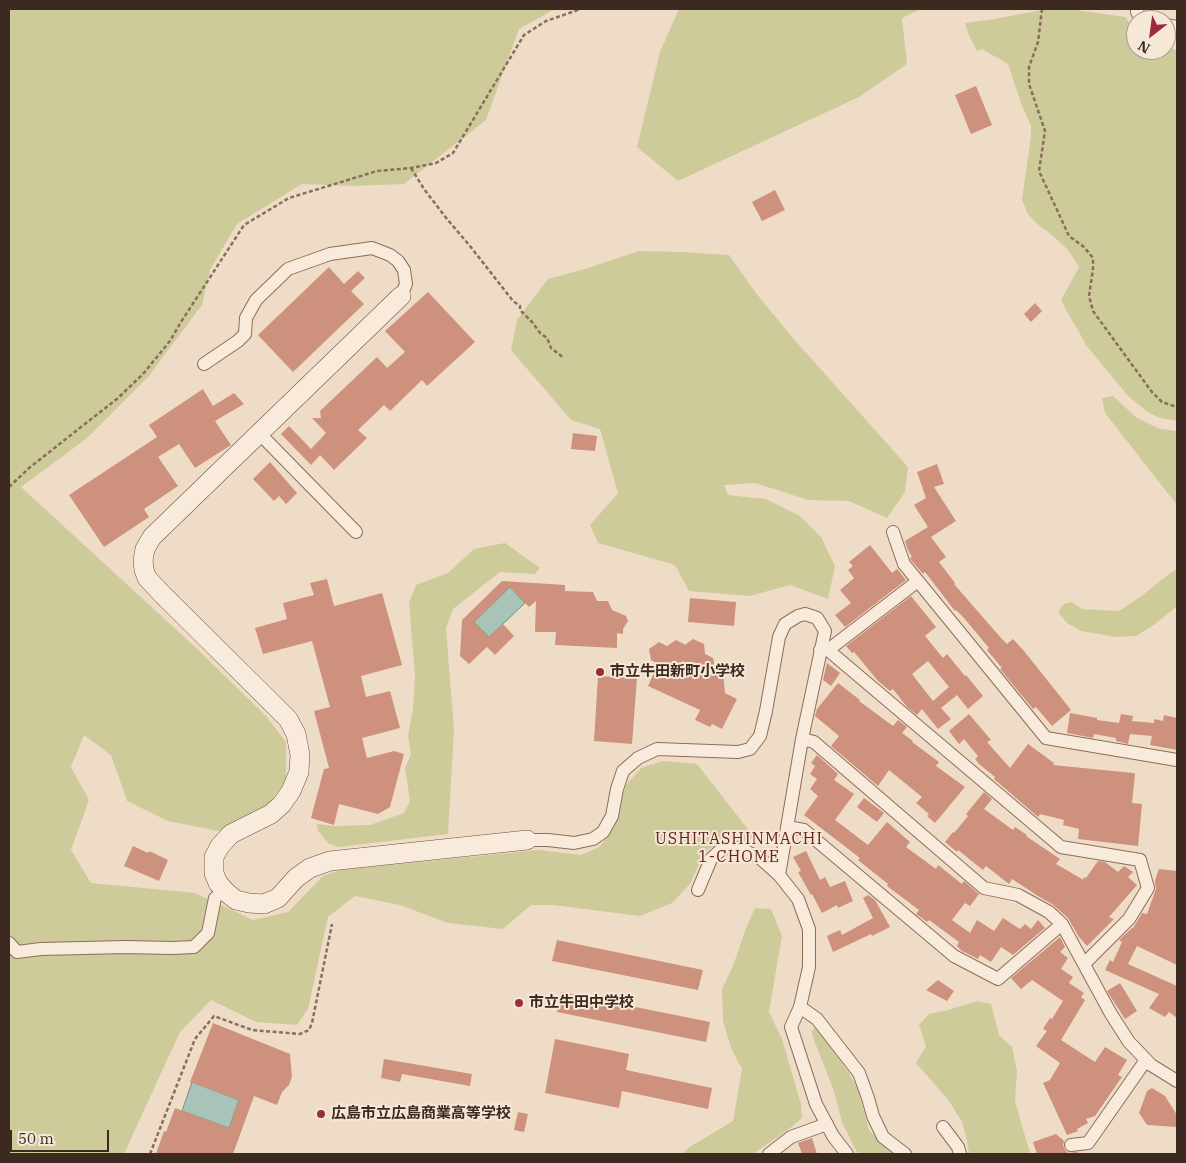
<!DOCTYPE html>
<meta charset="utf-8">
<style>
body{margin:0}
#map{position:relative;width:1186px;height:1163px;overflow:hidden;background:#efdcc7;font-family:"IBM Plex Serif",serif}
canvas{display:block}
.frame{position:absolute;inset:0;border:10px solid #3c2920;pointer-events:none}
.north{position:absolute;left:1126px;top:10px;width:50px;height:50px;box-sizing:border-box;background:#f6e8d7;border:1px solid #ac9c8e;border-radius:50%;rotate:210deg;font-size:14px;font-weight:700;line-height:20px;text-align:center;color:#3c2920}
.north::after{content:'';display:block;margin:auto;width:18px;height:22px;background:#9b2b3f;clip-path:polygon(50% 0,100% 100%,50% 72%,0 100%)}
.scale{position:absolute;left:10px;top:1130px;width:99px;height:22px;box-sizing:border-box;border:2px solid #3c2920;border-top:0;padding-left:6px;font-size:15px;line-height:18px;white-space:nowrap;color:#3c2920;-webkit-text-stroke:4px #f6e8d7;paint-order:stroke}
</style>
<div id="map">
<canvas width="1186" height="1163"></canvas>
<div class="frame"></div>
<div class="north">N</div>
<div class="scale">50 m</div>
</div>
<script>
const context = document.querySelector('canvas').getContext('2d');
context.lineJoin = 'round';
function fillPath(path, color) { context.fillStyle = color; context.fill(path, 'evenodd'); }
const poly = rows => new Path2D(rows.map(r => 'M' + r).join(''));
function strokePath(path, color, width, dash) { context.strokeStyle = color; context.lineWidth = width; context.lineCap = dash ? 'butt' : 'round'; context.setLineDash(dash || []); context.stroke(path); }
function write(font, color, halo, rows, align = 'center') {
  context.font = font + ' "IBM Plex Serif","Noto Sans JP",serif'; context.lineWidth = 4; context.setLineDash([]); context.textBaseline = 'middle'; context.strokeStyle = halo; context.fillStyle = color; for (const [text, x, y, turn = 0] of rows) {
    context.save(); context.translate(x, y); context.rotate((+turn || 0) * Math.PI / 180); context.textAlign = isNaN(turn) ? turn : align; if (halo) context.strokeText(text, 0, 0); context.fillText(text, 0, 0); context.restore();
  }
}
fillPath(poly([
 [9,9,555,9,519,29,486,120,404,184,353,186,302,184,237,224,210,270,202,305,148,377,86,439,21,487,194,646,266,716,286,742,286,781,261,813,219,831,168,821,127,801,111,755,84,735,71,767,89,800,71,850,91,883,195,893,253,920,288,912,323,876,340,870,538,850,581,855,599,847,612,831,626,785,641,768,662,761,697,764,754,837,743,844,721,842,705,851,690,884,672,903,640,916,553,905,531,905,503,929,448,923,400,905,355,896,328,917,308,1009,297,1025,256,1022,211,1000,180,1032,124,1154,9,1154],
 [679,9,921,9,902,18,907,64,859,97,678,181,637,147,660,52],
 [1046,9,1069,9,1125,17,1136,32,1136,50,1166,50,1166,47,1177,50,1177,421,1160,418,1149,413,1129,397,1086,345,1080,334,1069,315,1061,300,1079,267,1070,253,1064,246,1047,231,1037,224,1028,214,1022,200,1031,136,1031,126,1022,106,1008,64,982,49,977,51,968,33,965,23,995,19],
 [639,251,681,252,729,255,756,293,792,337,908,467,905,492,887,518,849,501,808,500,755,483,724,485,728,495,766,499,800,516,821,537,835,566,828,599,790,585,750,596,689,591,675,565,598,543,590,525,618,493,600,429,571,420,511,350,517,320,548,279,588,268],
 [1113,396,1137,418,1160,429,1177,431,1177,505,1105,413,1102,398],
 [505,543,540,568,535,574,500,572,453,609,446,628,454,730,448,834,339,847,329,844,318,831,317,824,334,826,370,825,404,813,410,801,405,768,411,755,408,736,413,709,415,675,409,603,416,585,448,573,474,549],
 [1177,569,1177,606,1154,625,1136,636,1116,637,1081,631,1067,623,1058,612,1064,604,1072,602,1082,609,1119,611,1140,597,1173,571],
 [755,908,771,909,782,936,769,1012,782,1039,801,1104,802,1118,789,1129,753,1154,682,1154,688,1148,733,1121,742,1069,731,1048,723,1021,722,989,733,966,746,928],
 [977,1001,991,1004,999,1035,1012,1047,1017,1071,1015,1101,1027,1143,1031,1154,969,1154,967,1140,962,1122,949,1101,916,1063,926,1046,919,1025,929,1014,948,1010],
 [816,1028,849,1073,858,1089,869,1130,893,1154,860,1154,856,1151,842,1122,834,1091,812,1035,812,1030]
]), '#cecb9b');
const water = poly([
 [510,587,525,603,489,637,474,622,510,587],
 [192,1082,239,1100,229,1128,182,1111,192,1082]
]);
fillPath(water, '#a8c3b7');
strokePath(water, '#6f9283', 1);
fillPath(poly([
 [976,86,992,125,971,134,955,95],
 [775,190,785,210,762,221,752,202],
 [329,267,344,284,358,271,365,278,351,291,364,304,293,372,258,335],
 [428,292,475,342,427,386,422,380,390,411,384,405,358,430,367,438,334,470,320,455,311,465,281,434,289,426,311,449,326,433,312,418,321,418,320,411,377,357,387,368,405,352,385,331],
 [1035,303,1042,311,1031,322,1024,314],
 [203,389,213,406,234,393,244,404,215,421,231,445,195,468,179,444,158,457,178,486,144,509,149,517,104,547,69,495,157,437,149,425],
 [573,433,597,436,595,451,571,449],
 [270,462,297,493,286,504,279,496,274,501,253,479],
 [937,464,944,484,934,487,956,521,931,537,946,557,939,562,955,583,954,584,1001,638,1007,644,1013,639,1024,651,1071,710,1052,726,1036,707,1033,709,1000,669,1002,668,987,650,989,648,964,618,956,610,955,611,925,572,923,574,911,560,910,558,912,557,908,550,905,541,928,527,914,505,926,498,917,472],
 [870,545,892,573,897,569,906,580,845,627,835,615,851,603,840,590,854,578,848,570,853,566,849,562],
 [327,579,334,606,382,593,402,665,361,676,366,697,390,691,400,728,362,738,367,758,394,751,404,754,390,807,378,814,339,804,334,825,311,818,324,769,329,768,314,711,330,707,312,641,263,654,255,628,287,619,283,603,314,595,310,583],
 [502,581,565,585,565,591,593,592,597,601,608,601,612,610,626,616,628,621,623,629,623,634,617,633,617,648,555,645,556,632,535,632,536,601,529,607,510,587,474,622,489,637,503,624,514,636,495,655,487,647,469,664,460,656,462,620],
 [911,596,936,627,925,636,943,658,947,654,965,676,966,675,983,696,968,709,957,695,941,708,951,719,938,729,922,709,917,715,907,707,893,689,890,691,878,681,854,652,852,653,846,646],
 [928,661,949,687,933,701,912,674],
 [690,598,736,602,734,626,688,622],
 [693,639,704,644,705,654,713,658,715,667,723,672,725,693,737,699,722,729,712,724,710,727,695,720,700,710,648,686,658,664,651,660,649,649,659,642,667,646,676,640,686,645,686,644],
 [827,663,840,673,831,686,823,680],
 [598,676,637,678,632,744,594,741],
 [838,683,860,700,859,701,893,726,898,720,907,727,902,733,913,741,912,742,939,762,936,766,965,787,935,823,927,816,929,814,916,803,922,797,889,770,878,786,831,746,839,736,815,716,817,709],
 [1070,713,1097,718,1097,720,1119,723,1121,714,1133,716,1132,721,1154,723,1154,719,1163,721,1164,715,1177,718,1177,750,1150,745,1152,736,1130,734,1128,744,1116,741,1116,738,1094,734,1093,738,1067,733],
 [969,714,991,740,987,742,1010,768,1028,744,1054,763,1053,765,1133,773,1135,774,1132,803,1142,804,1138,846,1078,839,1079,829,1063,825,1064,820,1040,814,1038,817,994,779,995,777,979,764,975,759,978,756,964,739,959,744,949,731],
 [817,755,838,774,834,780,854,794,835,820,868,845,887,822,910,842,906,847,936,869,938,865,962,884,964,881,979,894,970,906,965,903,952,920,970,933,977,920,994,931,1003,918,1020,929,1025,924,1031,929,1038,920,1045,928,1013,955,1001,947,991,962,980,955,978,959,962,951,957,946,959,942,929,920,927,922,919,916,916,914,919,910,887,886,888,884,858,860,860,858,804,815,818,796,810,789,817,779,810,774,815,766,811,763],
 [984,792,992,799,984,809,1013,830,1015,827,1027,835,1026,836,1060,859,1056,864,1082,879,1083,880,1084,877,1086,878,1098,861,1105,862,1118,872,1124,866,1133,872,1128,877,1137,885,1109,917,1114,919,1087,946,1079,937,1068,918,1052,904,1038,896,1012,879,1009,884,986,866,983,870,958,850,957,852,945,842,953,832,954,833,968,816,966,814],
 [864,798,884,813,877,822,857,807],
 [133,846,148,853,149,851,168,860,159,881,124,866],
 [806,851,820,880,825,877,830,887,845,881,853,901,838,908,837,905,822,913,812,894,811,895,798,872,801,871,793,857],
 [1159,869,1177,871,1177,965,1137,946,1128,964,1177,986,1177,1018,1169,1012,1165,1017,1149,1008,1159,994,1105,970,1110,960,1113,962,1122,942,1119,940,1132,928,1133,928,1142,913,1147,914,1156,889,1155,882,1156,877],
 [868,895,875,900,890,927,872,936,871,934,833,952,827,936,840,930,842,935,873,918,863,898],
 [1060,937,1065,947,1060,952,1068,958,1061,969,1073,977,1069,983,1084,993,1081,997,1085,1000,1061,1040,1095,1062,1105,1047,1127,1060,1118,1075,1122,1077,1095,1116,1086,1119,1088,1123,1077,1129,1078,1131,1067,1135,1043,1083,1050,1080,1060,1063,1036,1046,1047,1031,1043,1029,1050,1018,1052,1019,1063,1001,1032,980,1021,989,1011,978],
 [557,940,703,970,698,990,552,961],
 [938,980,954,991,947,1001,926,990],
 [1120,983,1137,1011,1125,1019,1107,991],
 [561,992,710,1022,706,1042,557,1012],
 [213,1023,290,1054,292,1077,289,1085,282,1092,277,1105,254,1096,233,1154,156,1154,164,1131,166,1132,175,1108,229,1128,239,1100,190,1082],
 [555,1039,629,1054,626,1070,712,1088,708,1109,622,1091,619,1108,545,1093],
 [384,1059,472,1074,470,1086,402,1074,400,1082,381,1078],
 [1152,1088,1165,1096,1177,1115,1177,1127,1147,1125,1139,1113,1147,1091],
 [518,1112,528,1114,524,1132,514,1130],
 [1056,1134,1064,1141,1063,1145,1065,1150,1068,1153,1077,1152,1080,1154,1037,1154,1033,1142],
 [812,1138,817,1154,802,1154,798,1143]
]), '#cd917d');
const street = poly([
 [1137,9,1137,12,1142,20],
 [1166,25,1177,27],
 [204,364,238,341,245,334,246,318,256,300,288,269,330,254,372,248,390,255,398,261,404,270,406,284,401,296],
 [259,433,356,532],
 [893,532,904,564,1046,738,1177,760],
 [820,650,828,650,1061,847,1140,860,1148,888,1129,919,1084,964],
 [828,650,918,581],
 [802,739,814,742,984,888,1018,895,1049,912,1062,924,1111,1014,1129,1042,1151,1065,1177,1081],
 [787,827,804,830,954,956,998,979,1062,924],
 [527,840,548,840,574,843,593,839,603,832,612,816,617,789,623,771,638,758,657,749,738,752,750,749,760,736,766,711,779,637,785,624,798,616,805,614,817,618,825,631,802,739,779,875],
 [698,890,711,859,723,848,739,848,760,858,779,875,798,899,809,929,809,967,800,1007,791,1027,816,1104,833,1136,847,1154],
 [9,943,17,952,41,949,125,947,172,948,194,947,208,933,215,898],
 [800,1007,817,1019,859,1073,868,1098,873,1116,883,1137,905,1154],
 [943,1127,958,1147,960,1154],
 [1071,1145,1088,1143,1146,1060],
 [769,1154,791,1137,827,1124]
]);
const secondary = poly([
 [401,296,152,537,145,549,143,560,144,570,147,578,162,594,288,719,296,734,300,755,299,772,291,791,282,804,271,814,231,834,220,846,214,857,214,873,218,883,227,893,236,900,249,903,264,904,278,898,296,878,310,868,330,861,527,840]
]);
strokePath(street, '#8b6d5c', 14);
strokePath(secondary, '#6d4e3f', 20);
strokePath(poly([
 [1042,9,1038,42,1029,67,1029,84,1045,131,1039,171,1069,236,1084,247,1093,258,1093,269,1089,296,1093,311,1152,392,1162,402,1177,407],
 [411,168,424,189,447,219,470,246,513,301,520,306,520,310,532,322,540,333,547,338,551,348,564,358],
 [9,487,29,468,118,398,143,374,170,341,181,322,244,225,289,198,377,171,411,168,436,163,453,153,524,35,546,21,581,9],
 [150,1154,195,1039,214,1016,252,1030,300,1034,309,1030,312,1023,332,924]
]), '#8b6d5c', 2.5, [4, 2.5]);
strokePath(street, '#f9ebdb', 12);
strokePath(secondary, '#f9ebdb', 19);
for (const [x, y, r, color] of [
 [600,672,5,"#9b2b3f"],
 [519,1003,5,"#9b2b3f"],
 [321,1114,5,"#9b2b3f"]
]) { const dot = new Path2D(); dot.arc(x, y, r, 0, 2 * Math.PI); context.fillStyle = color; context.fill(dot); strokePath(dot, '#f6e8d7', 2); }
write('bold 15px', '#3c2920', '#f6e8d7', [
 ["市立牛田新町小学校",610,672],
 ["市立牛田中学校",529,1003],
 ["広島市立広島商業高等学校",331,1114]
], 'left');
context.letterSpacing = '1px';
write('16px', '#69221f', '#f6e8d7', [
 ["USHITASHINMACHI",739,839],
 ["1-CHOME",739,857]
]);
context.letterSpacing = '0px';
</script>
